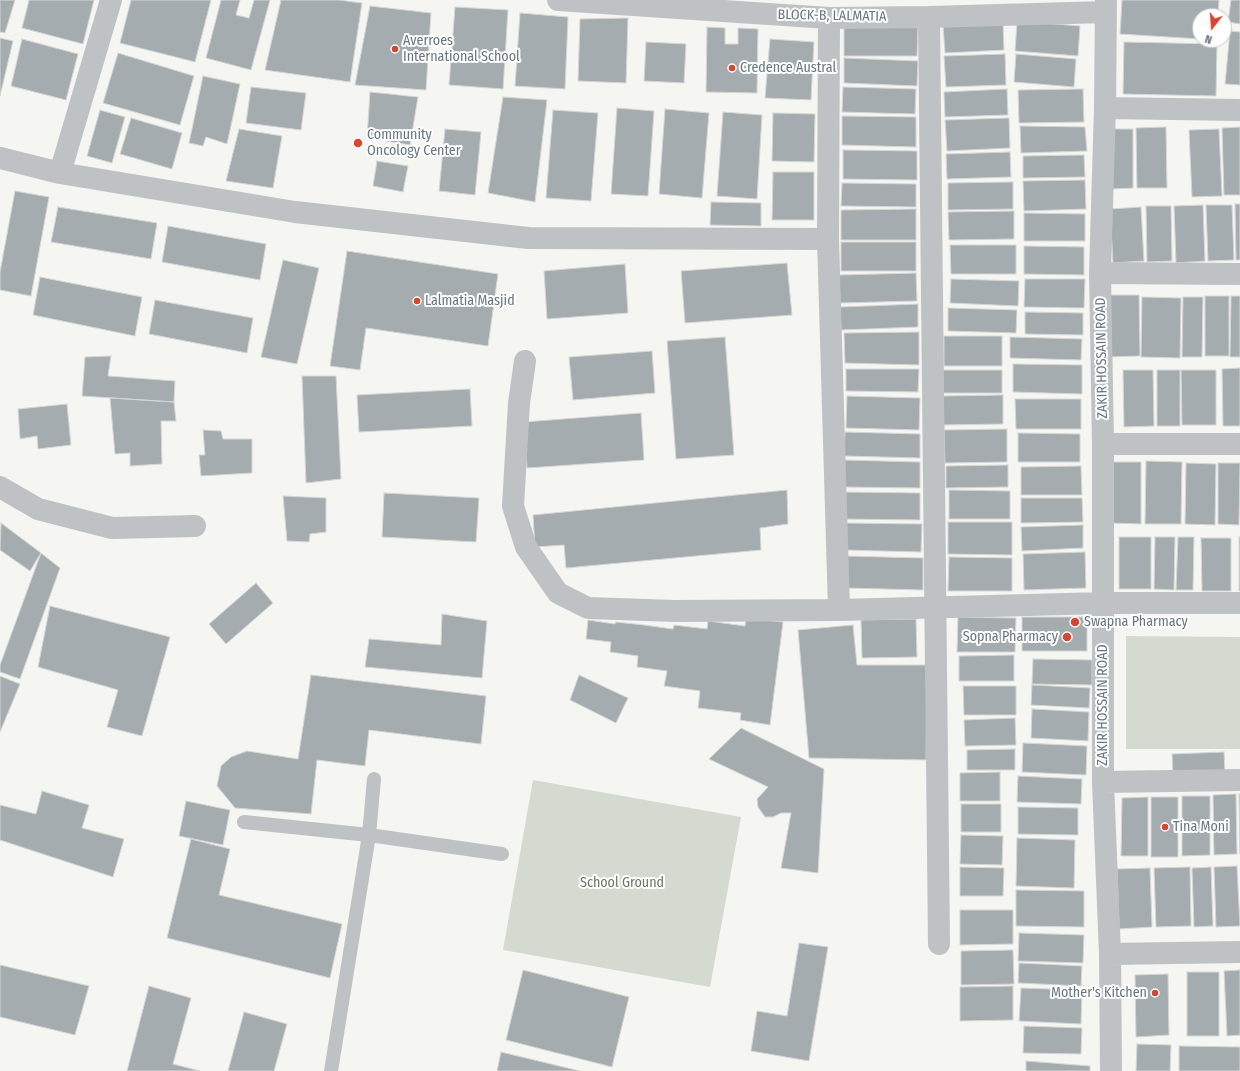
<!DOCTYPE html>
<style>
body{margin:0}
#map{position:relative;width:1240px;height:1071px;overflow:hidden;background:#f5f5f2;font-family:"Fira Sans Condensed",sans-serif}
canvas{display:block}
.north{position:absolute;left:1192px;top:8px;width:40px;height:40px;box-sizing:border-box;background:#fff;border:1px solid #c2c9cc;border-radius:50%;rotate:197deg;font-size:11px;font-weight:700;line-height:16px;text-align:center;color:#667780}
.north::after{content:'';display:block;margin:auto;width:14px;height:18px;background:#d64731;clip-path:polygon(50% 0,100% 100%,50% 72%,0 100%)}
</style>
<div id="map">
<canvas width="1240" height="1071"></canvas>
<div class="north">N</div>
</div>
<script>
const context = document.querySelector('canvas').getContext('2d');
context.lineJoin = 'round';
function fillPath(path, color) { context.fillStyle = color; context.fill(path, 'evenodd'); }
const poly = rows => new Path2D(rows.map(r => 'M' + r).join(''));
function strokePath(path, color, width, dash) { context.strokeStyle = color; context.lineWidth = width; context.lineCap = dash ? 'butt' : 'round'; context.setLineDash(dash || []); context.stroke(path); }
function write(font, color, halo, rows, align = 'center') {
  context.font = font + ' "Fira Sans Condensed",sans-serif'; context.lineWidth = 4; context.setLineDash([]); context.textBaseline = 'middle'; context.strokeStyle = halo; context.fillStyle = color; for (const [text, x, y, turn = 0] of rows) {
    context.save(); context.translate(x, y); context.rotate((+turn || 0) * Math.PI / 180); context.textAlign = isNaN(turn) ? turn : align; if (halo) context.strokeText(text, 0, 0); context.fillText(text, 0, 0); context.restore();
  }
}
fillPath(poly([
 [1126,636,1240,637,1240,749,1126,749],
 [533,780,741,817,710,987,503,950]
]), '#d5dad1');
const building = poly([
 [0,0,15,0,5,33,0,32,0,0],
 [29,0,94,0,83,44,22,28,29,0],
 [131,0,211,0,195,62,120,43,131,0],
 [221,0,240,0,236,15,249,18,254,0,270,0,251,70,206,58,221,0],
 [281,0,339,0,362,3,350,82,265,70,281,0],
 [1122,0,1219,0,1218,16,1200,16,1200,39,1120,34,1122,0],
 [1231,0,1240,0,1240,24,1228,22,1231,0],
 [370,6,431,13,426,90,355,85,370,6],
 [455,7,508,10,503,89,449,85,455,7],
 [520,13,568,17,565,89,515,86,520,13],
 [628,18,626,83,578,81,580,19,628,18],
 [1017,21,1080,26,1078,56,1015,51,1017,21],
 [1003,23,1004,50,945,53,943,26,1003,23],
 [844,25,918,25,917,56,844,56,844,25],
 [707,27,725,28,725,44,738,44,738,28,758,29,757,93,706,92,707,27],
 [1230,31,1240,32,1240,85,1225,84,1230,31],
 [0,38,13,41,0,96,0,38],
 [22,39,78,54,66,100,11,86,22,39],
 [770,39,814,42,811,100,765,98,770,39],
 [646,42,686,44,684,83,644,81,646,42],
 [1124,42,1217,44,1216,96,1123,94,1124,42],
 [118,53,194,76,180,125,103,103,118,53],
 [1005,54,1006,85,946,87,944,56,1005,54],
 [1016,54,1076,59,1074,87,1014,82,1016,54],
 [844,58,918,61,917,86,844,83,844,58],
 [203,76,240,84,227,144,206,137,203,146,189,143,203,76],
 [251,87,306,93,301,130,246,123,251,87],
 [843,87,916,89,915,114,842,112,843,87],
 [1007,89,1008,115,945,117,944,92,1007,89],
 [1083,89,1084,122,1019,123,1018,90,1083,89],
 [370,92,418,97,410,145,367,138,370,92],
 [503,97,547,100,535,202,488,193,503,97],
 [617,108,654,111,648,196,611,194,617,108],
 [665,109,709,113,702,198,659,194,665,109],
 [100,110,125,117,112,163,87,156,100,110],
 [553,110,598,113,591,201,546,198,553,110],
 [723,112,762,115,757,199,717,196,723,112],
 [773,113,815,114,814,162,772,161,773,113],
 [842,116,916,117,916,147,842,145,842,116],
 [131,118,182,133,172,169,120,154,131,118],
 [1009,118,1010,148,947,151,945,120,1009,118],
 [1020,126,1085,127,1087,151,1021,153,1020,126],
 [1166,127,1167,188,1137,188,1136,128,1166,127],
 [1240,127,1240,195,1224,195,1222,128,1240,127],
 [239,129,282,136,273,188,226,181,239,129],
 [445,129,481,132,475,195,439,191,445,129],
 [1111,129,1133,129,1133,188,1111,189,1111,129],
 [1219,129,1222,196,1192,197,1189,130,1219,129],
 [843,150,917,151,917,180,843,179,843,150],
 [1010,152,1011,177,947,179,946,154,1010,152],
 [1084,155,1085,177,1023,178,1023,156,1084,155],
 [377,161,408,166,403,192,373,186,377,161],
 [773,172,814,172,814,220,772,220,773,172],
 [1085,180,1086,209,1024,211,1023,181,1085,180],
 [1013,182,1013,209,948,210,948,183,1013,182],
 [842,183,916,184,916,207,841,206,842,183],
 [15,191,49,197,31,296,0,290,0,272,15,191],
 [711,202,761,203,761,226,710,225,711,202],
 [1235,204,1240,204,1240,260,1236,260,1235,204],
 [1203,205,1205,261,1176,263,1174,206,1203,205],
 [1206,205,1232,205,1234,260,1208,261,1206,205],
 [1146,206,1171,206,1172,261,1147,262,1146,206],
 [58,207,157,223,151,259,51,242,58,207],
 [1141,207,1144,261,1113,263,1110,209,1141,207],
 [916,209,916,240,841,240,841,210,916,209],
 [1014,211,1014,239,949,240,948,212,1014,211],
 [1024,213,1085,214,1085,241,1024,241,1024,213],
 [168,226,266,244,260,280,162,262,168,226],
 [841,242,916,242,916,271,841,271,841,242],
 [950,245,1016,245,1016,274,951,274,950,245],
 [1024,246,1084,247,1084,275,1024,274,1024,246],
 [347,251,498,274,488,346,366,328,360,370,330,366,347,251],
 [283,260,319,268,297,364,261,357,283,260],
 [787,263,792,315,685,323,681,271,787,263],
 [625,264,628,313,547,319,544,271,625,264],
 [916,273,917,301,840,303,839,275,916,273],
 [40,277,142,297,135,336,33,315,40,277],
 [951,279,1019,281,1018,306,950,303,951,279],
 [1025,279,1085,279,1084,308,1024,307,1025,279],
 [1106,295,1139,295,1140,356,1107,357,1106,295],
 [1205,296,1229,296,1229,356,1205,356,1205,296],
 [1231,296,1240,296,1240,357,1230,357,1231,296],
 [1142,297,1181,298,1180,358,1141,357,1142,297],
 [1183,297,1203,297,1202,357,1182,357,1183,297],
 [155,300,253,318,247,353,149,334,155,300],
 [918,304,918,327,841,330,840,307,918,304],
 [948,308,1017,310,1016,333,948,331,948,308],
 [1025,312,1083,313,1083,335,1025,334,1025,312],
 [919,332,919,365,845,363,844,333,919,332],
 [944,336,1002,336,1002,366,944,366,944,336],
 [725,337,734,455,676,459,667,341,725,337],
 [1010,337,1082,339,1081,360,1010,358,1010,337],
 [652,351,655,393,573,400,569,357,652,351],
 [111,356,108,376,175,381,174,402,82,396,85,357,111,356],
 [1013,364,1082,365,1082,394,1013,392,1013,364],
 [1240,368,1240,426,1223,426,1222,369,1240,368],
 [846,369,919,369,918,392,846,391,846,369],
 [943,370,1002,370,1002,393,943,393,943,370],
 [1123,370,1153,370,1154,426,1124,427,1123,370],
 [1157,370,1180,370,1180,426,1157,426,1157,370],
 [1181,370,1216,370,1216,425,1182,425,1181,370],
 [302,376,336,376,341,479,306,483,302,376],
 [470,389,472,426,359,432,357,395,470,389],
 [1003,395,1003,424,941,425,941,396,1003,395],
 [847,396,920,398,919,430,846,428,847,396],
 [110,398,174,402,176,421,161,421,162,464,130,466,130,453,115,454,110,398],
 [1015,399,1081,399,1081,429,1016,429,1015,399],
 [67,404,71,445,38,449,37,436,20,439,18,409,67,404],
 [641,413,644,460,527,468,524,422,641,413],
 [1007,429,1007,462,945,463,944,430,1007,429],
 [203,430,221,431,223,439,252,439,252,473,201,476,199,455,205,455,203,430],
 [845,432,920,434,920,458,844,456,845,432],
 [1018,433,1080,434,1080,462,1018,462,1018,433],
 [843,460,920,462,920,488,843,487,843,460],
 [1146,461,1182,462,1181,524,1145,524,1146,461],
 [1110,462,1141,462,1141,524,1110,523,1110,462],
 [1186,463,1216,464,1215,525,1185,524,1186,463],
 [1218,463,1240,463,1239,525,1218,524,1218,463],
 [1008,465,1008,487,946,488,946,466,1008,465],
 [1081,466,1082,495,1021,495,1021,467,1081,466],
 [787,490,788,524,760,528,761,550,566,568,564,545,535,547,533,515,787,490],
 [949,490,1010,491,1010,519,949,519,949,490],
 [841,492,920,493,920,520,841,519,841,492],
 [384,493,479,498,476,542,382,537,384,493],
 [283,496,326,498,326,532,310,534,309,542,287,541,283,496],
 [1021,498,1082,498,1083,522,1021,523,1021,498],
 [948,522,1012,522,1012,555,948,554,948,522],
 [1,523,41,553,30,571,0,550,1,523],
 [843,523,922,524,921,552,843,550,843,523],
 [1083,525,1083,548,1022,551,1021,527,1083,525],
 [1119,537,1151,537,1151,589,1119,589,1119,537],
 [1155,537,1175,537,1174,590,1154,589,1155,537],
 [1178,537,1194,537,1193,590,1176,590,1178,537],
 [1239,537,1240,537,1240,591,1239,591,1239,537],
 [1201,538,1231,538,1231,591,1202,591,1201,538],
 [1085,552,1086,588,1024,590,1023,554,1085,552],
 [41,553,60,568,20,679,0,672,0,665,41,553],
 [846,556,923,558,923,590,845,588,846,556],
 [949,557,1012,558,1012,591,948,591,949,557],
 [256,583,273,603,226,644,209,624,256,583],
 [50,606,170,637,142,736,107,727,118,690,38,667,50,606],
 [442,614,487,621,482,678,365,667,369,639,441,645,442,614],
 [958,617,1016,618,1015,652,957,652,958,617],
 [1022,617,1087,617,1087,651,1022,651,1022,617],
 [746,618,783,622,770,725,740,720,741,713,698,708,700,691,664,686,667,671,637,667,638,656,610,652,611,642,586,639,588,620,615,624,616,622,644,625,673,629,674,625,707,629,708,621,745,626,746,618],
 [916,619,917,657,862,658,861,620,916,619],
 [853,625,857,665,927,665,926,760,809,758,798,630,853,625],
 [1014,655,1014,681,959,681,959,656,1014,655],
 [1033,659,1092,660,1092,685,1032,684,1033,659],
 [311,675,486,696,481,744,369,730,365,766,317,760,311,814,235,808,217,786,221,766,231,757,247,751,298,759,311,675],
 [579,675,628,698,616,723,570,700,579,675],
 [0,676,20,684,0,732,0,676],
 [1032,685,1090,688,1089,708,1031,705,1032,685],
 [963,686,1016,686,1016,715,964,715,963,686],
 [1032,709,1089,712,1088,741,1031,738,1032,709],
 [1015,718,1016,745,965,746,964,720,1015,718],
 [741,728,824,769,818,873,781,868,791,813,781,813,773,817,765,817,758,807,757,799,768,787,709,759,741,728],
 [1023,743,1087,746,1086,775,1022,772,1023,743],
 [1015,749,1015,770,967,770,967,750,1015,749],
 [1224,752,1225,775,1173,777,1172,754,1224,752],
 [1000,772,1000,801,960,801,960,773,1000,772],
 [1018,776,1082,779,1081,804,1017,802,1018,776],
 [42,791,89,805,82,828,124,839,113,877,0,840,0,805,36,814,42,791],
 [1236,794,1237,854,1214,855,1213,795,1236,794],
 [1239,794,1240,794,1240,854,1239,794],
 [1182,796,1210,796,1210,855,1182,856,1182,796],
 [1148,797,1148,856,1121,856,1122,798,1148,797],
 [1151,797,1178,797,1178,857,1151,857,1151,797],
 [186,801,230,810,223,845,179,836,186,801],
 [961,804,1001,804,1001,832,961,832,961,804],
 [1018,807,1078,808,1078,835,1018,834,1018,807],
 [961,835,1003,836,1002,865,960,864,961,835],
 [1017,838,1075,840,1074,888,1016,886,1017,838],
 [191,839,230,849,219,895,342,924,330,978,167,938,191,839],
 [1237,866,1240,926,1216,927,1214,867,1237,866],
 [960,867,1004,868,1003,896,960,896,960,867],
 [1190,867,1191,926,1156,927,1154,868,1190,867],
 [1211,867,1213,926,1194,927,1192,868,1211,867],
 [1150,868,1152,927,1119,929,1117,869,1150,868],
 [1016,890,1084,891,1084,927,1016,926,1016,890],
 [960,910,1013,910,1013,944,960,945,960,910],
 [1019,933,1084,935,1083,963,1018,961,1019,933],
 [799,943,828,947,809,1061,751,1051,757,1011,787,1016,799,943],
 [1013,950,1014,984,961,985,961,951,1013,950],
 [1019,963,1082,966,1081,986,1018,983,1019,963],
 [0,965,89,986,75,1035,0,1017,0,965],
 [523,970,629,997,612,1067,506,1040,523,970],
 [1240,970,1240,1035,1227,1036,1224,971,1240,970],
 [1187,972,1219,972,1219,1036,1187,1036,1187,972],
 [1168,974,1169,1035,1136,1037,1135,975,1168,974],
 [149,986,191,998,173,1064,200,1071,127,1071,149,986],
 [1013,986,1013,1020,960,1021,960,987,1013,986],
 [1021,988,1082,990,1081,1024,1019,1021,1021,988],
 [244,1012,287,1024,274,1071,228,1071,244,1012],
 [1024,1026,1082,1028,1081,1054,1023,1053,1024,1026],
 [1137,1044,1171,1045,1170,1071,1136,1071,1137,1044],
 [1179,1046,1240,1047,1240,1071,1179,1071,1179,1046],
 [501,1052,580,1071,497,1071,501,1052],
 [1026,1061,1090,1066,1090,1071,1026,1071,1026,1061]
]);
fillPath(building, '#a4acb0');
strokePath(building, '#d6d6d4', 1);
strokePath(poly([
 [244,822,369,835,502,854],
 [331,1071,369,835,374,779]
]), '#bec2c5', 14);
strokePath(poly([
 [558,0,829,18,929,17,1106,12],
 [1106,0,1105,108,1100,273,1103,444,1103,782,1110,954,1111,1071],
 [929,17,939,944],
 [829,18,828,239,839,610],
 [1105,108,1240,110],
 [0,158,60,173,295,212,528,238,828,239],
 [60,173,111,0],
 [1100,273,1240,274],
 [525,361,519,403,513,506,526,547,558,593,588,608,675,611,839,610,1103,603,1240,603],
 [1103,444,1240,444],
 [0,487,38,509,112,528,195,526],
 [1103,782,1240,780],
 [1110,954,1240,952]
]), '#bec2c5', 22);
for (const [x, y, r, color] of [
 [395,49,4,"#d64731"],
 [732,68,4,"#d64731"],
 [358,143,5,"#d64731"],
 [417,301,4,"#d64731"],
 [1075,622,5,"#d64731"],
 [1067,637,5,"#d64731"],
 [1165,827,4,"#d64731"],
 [1155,993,4,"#d64731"]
]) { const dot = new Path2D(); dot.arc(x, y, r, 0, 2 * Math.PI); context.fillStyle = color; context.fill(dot); strokePath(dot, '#fff', 1.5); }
write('14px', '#667780', '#fff', [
 ["BLOCK-B, LALMATIA",832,16,1],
 ["ZAKIR HOSSAIN ROAD",1102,358,-91],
 ["ZAKIR HOSSAIN ROAD",1103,705,-90]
]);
write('14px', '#667780', '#fff', [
 ["Averroes",403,41],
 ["International School",403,57],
 ["Credence Austral",740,68],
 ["Community",367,135],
 ["Oncology Center",367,151],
 ["Lalmatia Masjid",425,301],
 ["Swapna Pharmacy",1084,622],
 ["Sopna Pharmacy",1058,637,"right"],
 ["Tina Moni",1173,827],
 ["Mother's Kitchen",1147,993,"right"]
], 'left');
write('14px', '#6a7864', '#fff', [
 ["School Ground",622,883]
]);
</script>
